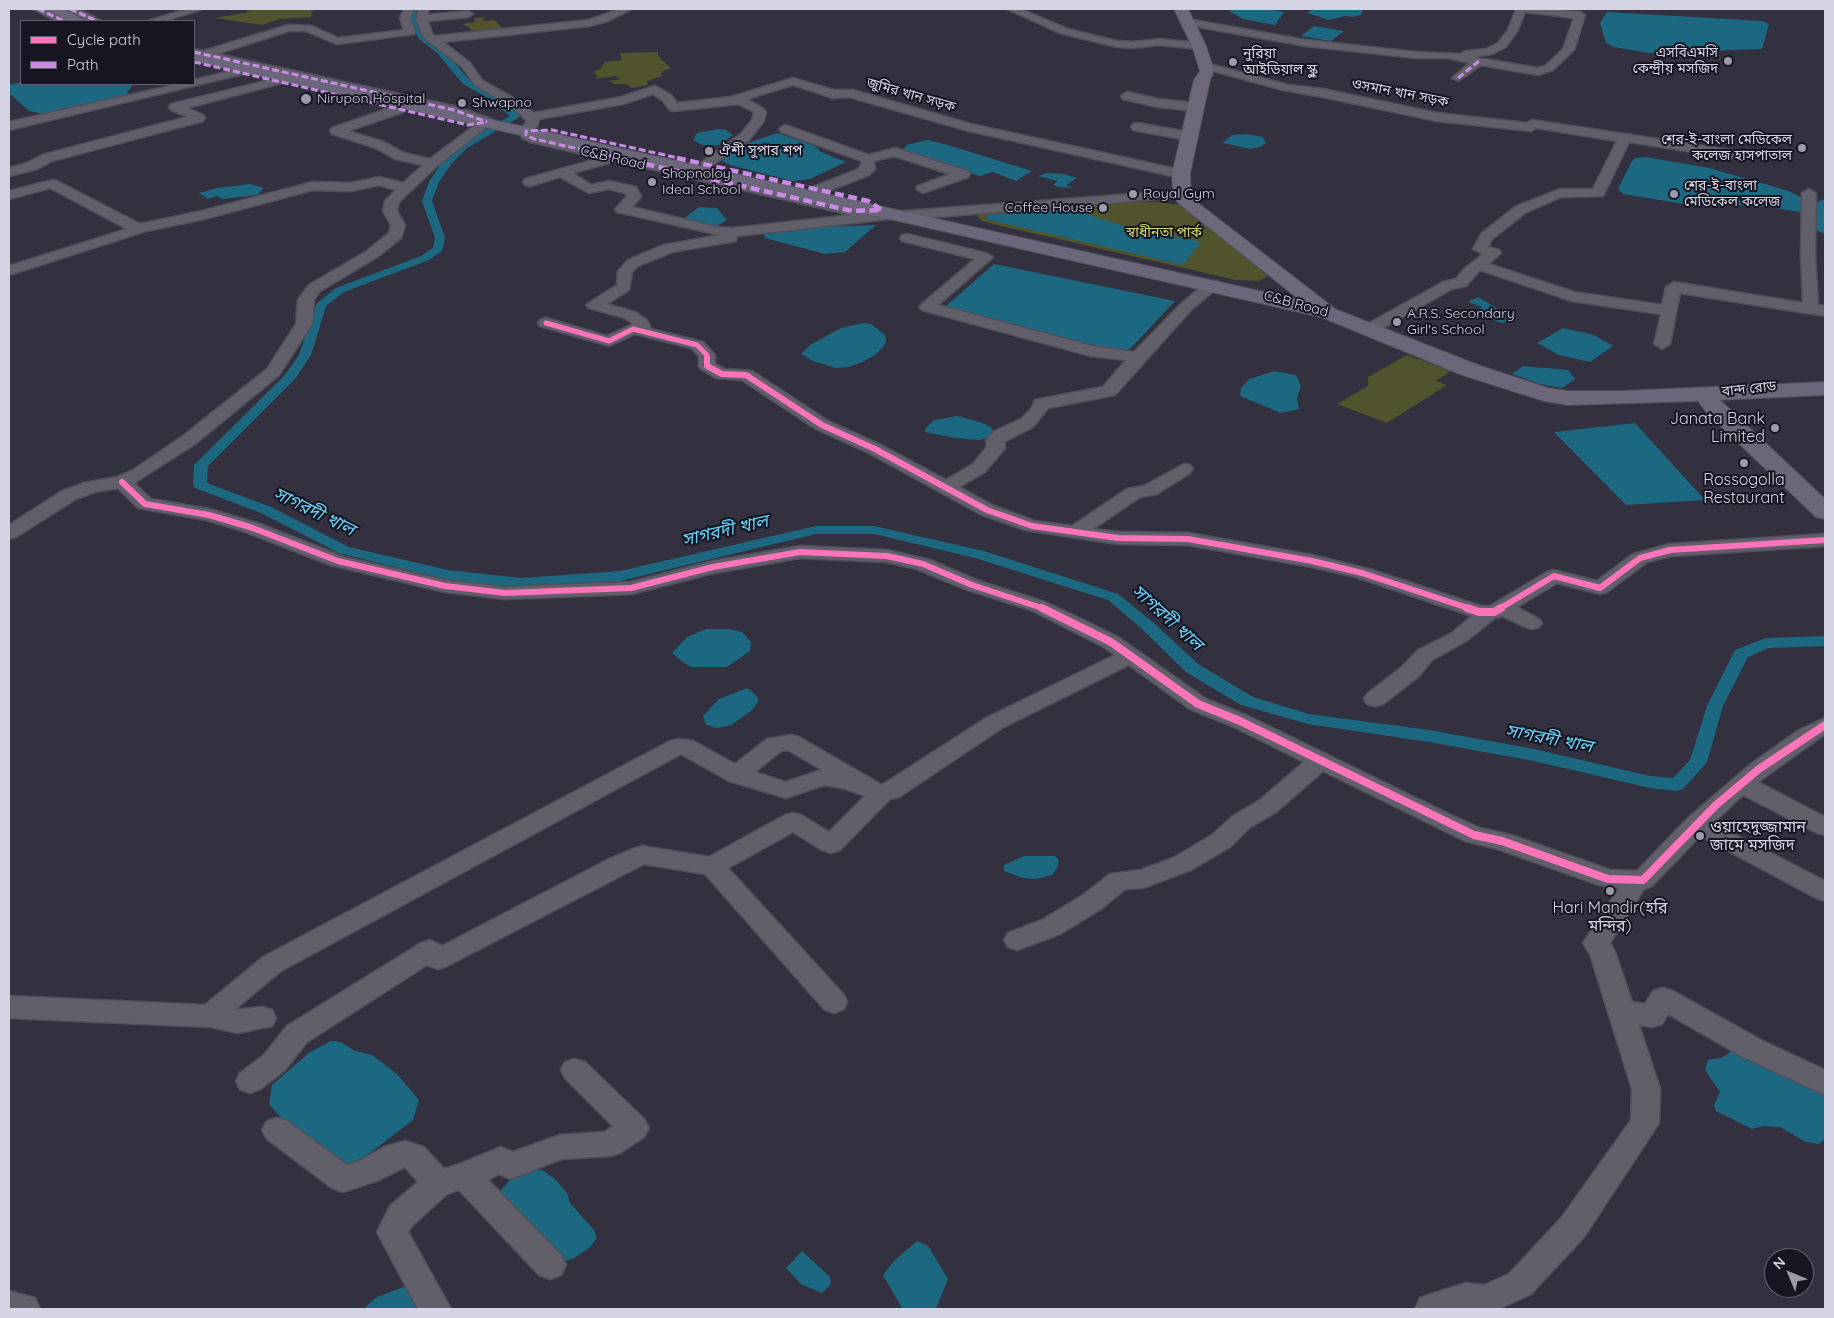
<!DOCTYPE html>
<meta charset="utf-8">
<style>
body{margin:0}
#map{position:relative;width:1834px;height:1318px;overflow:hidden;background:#333040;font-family:Quicksand,sans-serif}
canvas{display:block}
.frame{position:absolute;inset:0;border:10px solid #d5d4e5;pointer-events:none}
.legend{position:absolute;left:20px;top:20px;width:175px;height:65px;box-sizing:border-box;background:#171521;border:1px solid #63616f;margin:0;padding:6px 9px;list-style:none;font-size:15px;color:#d5d4e5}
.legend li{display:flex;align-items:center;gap:10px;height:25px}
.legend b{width:25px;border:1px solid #63616f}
.north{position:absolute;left:1764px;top:1248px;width:50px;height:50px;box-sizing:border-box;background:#171521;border:1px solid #63616f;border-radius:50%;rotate:315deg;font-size:14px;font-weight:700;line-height:20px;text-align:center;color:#d5d4e5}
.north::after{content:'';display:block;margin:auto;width:18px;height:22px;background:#9c9bab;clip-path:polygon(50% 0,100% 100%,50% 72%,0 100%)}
</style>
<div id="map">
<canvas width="1834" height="1318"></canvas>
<div class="frame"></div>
<ul class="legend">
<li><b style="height:6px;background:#fb73b8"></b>Cycle path</li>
<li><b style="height:6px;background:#ca8be6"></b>Path</li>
</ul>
<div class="north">N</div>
</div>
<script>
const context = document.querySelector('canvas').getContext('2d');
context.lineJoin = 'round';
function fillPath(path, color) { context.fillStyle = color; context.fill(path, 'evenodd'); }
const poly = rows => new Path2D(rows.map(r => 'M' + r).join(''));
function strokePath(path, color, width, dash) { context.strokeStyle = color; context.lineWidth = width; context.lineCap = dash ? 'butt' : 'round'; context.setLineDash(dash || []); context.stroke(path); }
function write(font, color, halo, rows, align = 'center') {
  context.font = font + ' Quicksand,"Noto Sans Bengali",sans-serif'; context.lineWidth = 4; context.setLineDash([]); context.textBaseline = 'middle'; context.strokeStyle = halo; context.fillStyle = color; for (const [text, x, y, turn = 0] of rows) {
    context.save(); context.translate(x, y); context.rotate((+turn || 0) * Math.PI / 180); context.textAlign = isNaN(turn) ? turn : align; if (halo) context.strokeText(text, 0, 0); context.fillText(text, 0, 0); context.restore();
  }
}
fillPath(poly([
 [235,9,314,9,312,11,311,17,280,19,262,25,215,18,249,12,244,9],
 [486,17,481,21,495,20,503,29,518,27,520,29,473,34,471,29,463,24,475,22,474,18],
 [658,52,658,56,671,68,661,72,662,76,647,81,648,85,632,88,626,84,614,84,609,81,620,79,616,76,594,79,598,76,593,72,600,69,605,62,622,60,620,53],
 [1119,201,1159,202,1180,205,1241,251,1268,274,1267,276,1259,281,1236,280,993,224,982,221,977,216,980,213],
 [1407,355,1451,371,1436,381,1447,385,1387,423,1337,404,1368,386,1368,377]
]), '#50532c');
fillPath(poly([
 [1232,9,1268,9,1284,12,1275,25,1243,19,1229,11],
 [1313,9,1363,9,1361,15,1353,17,1345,16,1329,20,1307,13],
 [1607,12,1762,21,1769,24,1762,49,1649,53,1614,47,1606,43,1600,23],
 [1314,26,1344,31,1331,41,1301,36],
 [21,82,21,84,133,84,126,95,121,98,58,113,44,114,29,111,9,93,9,85],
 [718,129,726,130,733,135,719,145,702,145,693,140,697,133],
 [777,133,815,146,821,152,846,162,810,179,793,181,730,165,721,160,739,146],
 [1246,134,1263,137,1266,143,1260,147,1250,149,1223,143,1232,135],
 [927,140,948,145,1032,171,1016,181,993,172,980,176,901,152,907,145],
 [1646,157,1709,168,1789,191,1802,198,1804,210,1800,212,1769,207,1735,205,1702,207,1623,194,1618,189,1632,161,1635,158],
 [1047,173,1063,174,1077,178,1066,185,1073,188,1059,187,1053,185,1058,181,1038,176],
 [250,184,264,188,257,195,223,199,217,196,208,199,199,193,217,188],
 [1825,199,1825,234,1816,230,1814,203],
 [699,207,717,208,727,220,717,226,707,227,683,219],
 [1076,208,1089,215,1123,226,1201,242,1183,265,986,219,988,215],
 [876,225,845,252,825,254,765,238,763,233,817,227],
 [994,264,1175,301,1130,349,1116,351,946,306],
 [1478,297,1508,315,1508,321,1502,323,1473,313,1482,307,1468,302],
 [864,323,871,324,885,335,886,340,884,346,875,355,862,362,849,367,835,368,813,361,801,354,810,345,841,328],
 [1563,328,1594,335,1613,346,1590,362,1559,355,1537,343],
 [1523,366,1568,370,1575,379,1562,388,1540,384,1512,374],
 [1275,371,1296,375,1301,386,1297,398,1299,409,1281,413,1240,396,1241,388,1249,379],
 [958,416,983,423,991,427,994,433,990,438,978,440,955,438,925,432,925,429,934,420],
 [1635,423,1705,500,1626,505,1554,432],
 [706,629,729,629,742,632,751,642,750,651,727,667,692,667,684,663,672,653,687,637],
 [747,688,755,694,759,701,751,711,731,725,717,728,706,725,703,716,719,699],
 [1024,856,1055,856,1059,860,1057,868,1052,875,1036,879,1023,878,1004,871,1004,865],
 [331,1041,341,1042,355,1051,372,1055,397,1074,419,1100,413,1120,366,1156,339,1168,288,1126,269,1104,272,1085,310,1052],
 [1733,1050,1824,1092,1825,1139,1819,1144,1806,1142,1780,1127,1763,1126,1752,1129,1716,1111,1714,1105,1720,1092,1705,1070,1708,1060,1721,1058],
 [528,1167,542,1170,555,1179,567,1193,570,1203,594,1230,597,1238,589,1248,574,1258,562,1262,496,1196,517,1172],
 [917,1241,928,1246,948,1279,936,1309,902,1308,883,1275,894,1261],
 [802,1251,830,1277,831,1284,822,1293,801,1284,786,1268],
 [409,1285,421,1309,363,1309,377,1297]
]), '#1d6881');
fillPath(poly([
 [415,9,423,9,418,15,418,23,425,36,443,49,469,80,518,111,520,117,467,148,452,163,439,182,432,201,445,238,442,251,429,260,344,292,326,306,311,355,295,379,208,466,207,483,271,507,349,547,448,570,521,578,620,571,816,526,874,526,984,551,1118,594,1154,623,1198,664,1253,697,1309,714,1429,730,1534,749,1650,776,1673,778,1690,760,1707,706,1735,650,1766,638,1825,636,1825,646,1769,648,1748,657,1723,706,1707,762,1683,789,1677,791,1650,788,1534,761,1429,742,1308,724,1241,705,1186,672,1142,629,1108,600,975,558,874,534,816,534,620,581,521,588,448,580,339,553,261,513,195,488,193,485,194,465,284,376,299,355,317,303,336,288,421,256,433,248,435,238,422,201,429,182,444,159,461,144,510,116,488,98,463,84,437,53,419,39,410,23,410,14,415,9]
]), '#1d6881');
const minor = poly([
 [33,9,46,9,69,21,56,21,33,9],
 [65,9,78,9,102,21,89,21,65,9],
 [187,9,203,9,164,21,148,21,187,9],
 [404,9,414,9,410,18,415,32,414,34,337,44,306,31,289,31,217,54,454,106,491,119,493,122,437,166,399,202,397,211,405,225,401,238,377,257,320,291,314,300,312,324,279,375,195,444,134,483,151,499,209,509,257,523,344,557,445,580,505,587,631,582,713,561,800,546,887,550,930,560,979,581,1045,602,1071,614,1118,637,1206,699,1248,716,1453,816,1480,828,1511,835,1610,870,1637,871,1688,818,1751,764,1799,730,1825,718,1825,734,1758,782,1825,817,1825,835,1817,833,1743,795,1713,823,1825,881,1825,901,1816,898,1700,836,1652,886,1644,889,1610,943,1615,952,1632,1002,1645,1004,1653,991,1663,988,1673,991,1761,1040,1825,1070,1825,1095,1741,1056,1668,1014,1662,1024,1652,1027,1639,1025,1660,1089,1659,1123,1584,1237,1531,1294,1499,1309,1415,1309,1420,1298,1431,1294,1466,1283,1484,1285,1509,1274,1562,1217,1631,1120,1632,1089,1590,954,1583,943,1619,888,1599,885,1498,849,1465,841,1323,771,1276,812,1249,828,1230,847,1191,870,1143,888,1125,889,1101,909,1060,934,1017,950,1008,947,1004,940,1008,933,1042,920,1083,895,1110,874,1141,870,1173,858,1212,835,1233,816,1260,800,1304,762,1232,726,1190,709,1129,665,1002,728,899,797,890,799,840,850,831,853,822,850,793,832,728,868,844,995,847,1002,844,1009,834,1013,824,1009,705,874,644,864,447,966,438,969,427,965,307,1042,284,1071,260,1089,250,1093,240,1089,236,1081,240,1073,264,1055,287,1026,421,943,430,940,442,946,609,859,633,849,642,846,709,857,785,815,793,813,801,815,829,832,865,796,846,789,824,785,786,798,729,781,681,754,281,971,234,1010,262,1007,272,1010,276,1018,272,1026,238,1033,211,1027,9,1018,9,996,205,1005,263,957,670,741,678,739,693,741,735,764,767,739,791,735,799,737,882,785,986,718,1115,655,1104,647,1031,610,965,589,917,569,887,562,800,558,714,573,631,594,505,599,445,592,331,565,243,531,206,520,138,508,118,488,95,492,76,499,16,537,9,539,9,525,62,491,84,483,117,477,133,470,183,436,267,369,296,324,298,300,309,285,367,251,389,233,391,225,383,211,385,201,396,190,379,185,351,191,313,190,204,219,146,231,9,275,9,266,127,229,50,188,9,199,9,191,52,180,57,181,140,224,202,211,313,182,351,183,379,177,403,183,423,165,395,159,376,148,332,134,330,131,332,128,395,106,403,106,405,109,403,112,348,131,384,142,404,153,430,159,478,123,450,113,194,55,194,49,203,51,288,25,312,26,338,38,404,30,400,18,404,9],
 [788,750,822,770,785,782,755,772,781,751,788,750],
 [419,9,429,9,427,15,468,11,473,14,468,17,428,21,432,34,436,36,589,20,619,9,632,9,608,21,589,26,443,42,470,63,482,80,525,105,533,113,621,97,655,86,671,95,677,103,731,97,793,78,834,90,853,90,971,124,1186,171,1188,174,1181,178,969,131,849,97,833,98,793,85,747,99,764,109,766,112,764,121,749,140,708,168,703,167,701,164,703,161,741,134,752,120,754,113,752,111,738,104,674,111,670,110,663,101,653,94,623,104,539,119,538,125,532,132,538,136,858,208,863,209,864,214,1187,190,1189,193,1187,196,1182,197,937,217,898,218,737,236,736,241,672,252,638,266,632,272,629,290,607,304,635,312,647,320,651,329,703,342,715,355,715,364,725,369,752,371,828,421,881,445,946,480,973,464,987,447,986,441,989,437,995,431,1021,419,1031,409,1035,400,1103,387,1126,360,1091,356,922,310,919,307,922,304,975,259,902,241,900,238,902,235,907,234,986,253,993,257,938,305,1092,346,1134,352,1181,304,1208,281,1218,281,1221,284,1218,287,1191,310,1115,395,1048,408,1033,427,1004,442,1005,448,985,472,959,487,994,506,1035,521,1072,526,1127,489,1144,486,1184,464,1190,465,1193,469,1190,473,1157,494,1140,497,1093,529,1118,532,1188,533,1312,555,1369,569,1481,606,1490,606,1547,572,1554,570,1597,581,1633,554,1670,544,1825,534,1825,546,1671,556,1647,562,1607,592,1600,594,1557,583,1517,607,1539,619,1542,623,1539,627,1532,629,1525,627,1502,616,1495,618,1466,641,1432,660,1418,677,1383,704,1375,706,1367,704,1364,699,1367,694,1402,667,1418,650,1452,633,1472,616,1356,577,1312,567,1188,545,1118,544,1025,530,980,514,869,453,816,429,742,380,716,378,701,369,699,366,699,356,691,348,635,334,609,346,540,326,538,323,540,320,546,318,607,336,633,324,625,318,589,308,586,305,617,285,618,271,628,260,664,245,720,235,617,212,615,209,627,196,625,193,609,189,589,193,560,177,530,186,525,185,523,182,525,179,600,158,530,142,522,138,520,131,527,121,517,111,474,84,462,67,423,37,416,19,419,9],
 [616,161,852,215,733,228,717,227,632,207,641,197,636,187,609,181,591,185,573,173,616,161],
 [1007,9,1020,9,1068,29,1117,41,1133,42,1159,39,1199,43,1205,46,1199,49,1159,45,1133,48,1117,47,1060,33,1007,9],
 [1516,9,1551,9,1580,12,1585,15,1574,50,1553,70,1538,75,1481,65,1458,81,1452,78,1470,63,1448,58,1416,58,1306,46,1187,25,1182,22,1187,19,1306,40,1416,52,1460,54,1466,51,1486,49,1498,43,1508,30,1516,9],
 [1525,12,1574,18,1563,49,1545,66,1537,68,1474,57,1492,54,1506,47,1518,30,1525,12],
 [1206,63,1288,85,1323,89,1437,113,1527,123,1532,120,1737,151,1738,154,1737,157,1732,158,1629,142,1603,196,1561,197,1525,213,1492,239,1488,247,1499,250,1501,253,1489,264,1574,292,1662,305,1666,287,1674,282,1803,303,1801,254,1802,193,1809,189,1816,193,1815,254,1818,305,1825,306,1825,316,1680,293,1670,344,1662,349,1654,344,1661,314,1572,301,1480,270,1466,286,1452,289,1376,332,1364,332,1362,329,1364,326,1443,282,1456,279,1464,269,1483,254,1473,249,1481,234,1515,207,1560,189,1593,189,1617,141,1536,128,1531,131,1437,121,1323,97,1283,90,1202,68,1202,64,1206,63],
 [239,69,243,70,243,74,9,130,9,122,179,84,194,84,194,80,239,69],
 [278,78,282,79,282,83,187,108,203,115,205,118,203,121,52,161,37,169,9,176,9,168,27,163,42,155,187,117,171,110,169,107,171,104,278,78],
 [1127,92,1158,99,1194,103,1200,107,1194,111,1158,107,1123,99,1121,96,1127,92],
 [1137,123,1188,132,1194,136,1188,140,1133,130,1131,127,1133,124,1137,123],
 [785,125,869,155,895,148,968,171,970,174,968,177,923,193,916,189,918,186,950,174,894,156,874,161,875,169,869,175,823,193,813,193,811,190,813,187,859,169,862,161,781,132,779,129,785,125],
 [575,1059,585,1062,644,1119,649,1128,644,1137,620,1153,610,1156,561,1159,511,1179,499,1174,488,1180,561,1255,566,1265,561,1275,550,1279,539,1275,459,1190,447,1194,412,1226,408,1232,451,1309,418,1309,377,1232,390,1206,418,1182,405,1167,379,1180,343,1192,332,1188,267,1139,262,1130,267,1121,277,1118,287,1121,347,1165,359,1161,384,1147,405,1141,424,1147,444,1169,460,1164,501,1147,513,1152,560,1135,605,1132,613,1126,565,1078,561,1070,565,1062,575,1059],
 [9,1291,35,1298,40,1309,9,1309,9,1291]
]);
const major = poly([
 [1174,9,1188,9,1206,46,1214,71,1210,80,1190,174,1191,193,1194,200,1334,308,1337,312,1334,316,1327,318,1320,316,1178,203,1173,193,1172,174,1194,80,1200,71,1192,46,1174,9]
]);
const highway = poly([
 [46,9,64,9,86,21,68,21,46,9],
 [194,53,1327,306,1478,365,1548,388,1568,391,1622,391,1825,382,1825,395,1720,400,1825,499,1825,519,1816,517,1707,413,1698,401,1568,405,1544,401,1462,375,1321,317,194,61,194,53]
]);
strokePath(minor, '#504e5b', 3);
strokePath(major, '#504e5b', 2);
strokePath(highway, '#504e5b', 2);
fillPath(minor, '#61606a');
fillPath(major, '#6d697a');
fillPath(highway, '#6b667a');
strokePath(poly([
 [38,9,64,21],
 [70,9,97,21],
 [194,52,454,110,487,122],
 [194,62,468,125,487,122],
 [1458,78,1479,61],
 [624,159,534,139,526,135,526,131,552,130,683,159]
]), '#ca8be6', 3, [7, 3]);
strokePath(poly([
 [619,158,852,211,882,210,868,201,677,158]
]), '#ca8be6', 4.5, [9, 4.5]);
strokePath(poly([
 [546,323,609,341,633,329,697,345,707,355,707,359]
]), '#fb73b8', 5);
strokePath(poly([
 [707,358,707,366,722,374,746,375,822,425,875,449,987,510,1032,526,1118,538,1188,539,1312,561,1362,573,1471,609],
 [122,482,145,504,209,515,250,527,338,561,445,586,505,593,631,588,713,567,800,552,887,556,923,564,972,585,1045,609],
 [1499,609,1554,576,1600,588,1640,558,1670,550,1825,540]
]), '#fb73b8', 6);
strokePath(poly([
 [1042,608,1111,642,1198,704,1240,721,1474,835,1502,841,1608,879,1643,880,1716,805,1759,769,1825,725],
 [1467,608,1479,612,1494,612,1501,608]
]), '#fb73b8', 8);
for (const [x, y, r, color] of [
 [1728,61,5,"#9c9bab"],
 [1233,62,5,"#9c9bab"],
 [306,99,6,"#9c9bab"],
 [462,103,5,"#9c9bab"],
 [1802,148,5,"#9c9bab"],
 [709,151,5,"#9c9bab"],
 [652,182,5,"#9c9bab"],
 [1133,194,5,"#9c9bab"],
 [1674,194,5,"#9c9bab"],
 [1103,208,5,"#9c9bab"],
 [1397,322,5,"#9c9bab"],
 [1775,428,5,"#9c9bab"],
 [1744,463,5,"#9c9bab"],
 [1700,836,5,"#9c9bab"],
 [1610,891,5,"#9c9bab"]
]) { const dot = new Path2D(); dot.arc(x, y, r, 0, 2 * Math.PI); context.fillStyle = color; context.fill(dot); strokePath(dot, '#171521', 2); }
write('14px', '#d5d4e5', '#171521', [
 ["এসবিএমসি",1718,53,"right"],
 ["কেন্দ্রীয় মসজিদ",1718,69,"right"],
 ["নুরিয়া",1243,54],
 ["আইডিয়াল স্কুল",1243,70],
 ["Nirupon Hospital",317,99],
 ["Shwapno",472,103],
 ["শের-ই-বাংলা মেডিকেল",1792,140,"right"],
 ["কলেজ হাসপাতাল",1792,156,"right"],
 ["ঐশী সুপার শপ",719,151],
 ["Shopnoloy",662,174],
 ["Ideal School",662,190],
 ["শের-ই-বাংলা",1684,186],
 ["মেডিকেল কলেজ",1684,202],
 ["Royal Gym",1143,194],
 ["Coffee House",1093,208,"right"],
 ["A.R.S. Secondary",1407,314],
 ["Girl's School",1407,330]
], 'left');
write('14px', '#d5d4e5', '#171521', [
 ["ওসমান খান সড়ক",1400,93,11],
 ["জুমির খান সড়ক",911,95,16],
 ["C&B Road",613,158,13],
 ["C&B Road",1296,304,15],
 ["বান্দ রোড",1749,389,-6]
]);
write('14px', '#d0d96a', '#171521', [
 ["স্বাধীনতা পার্ক",1164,233]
]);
write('16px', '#d5d4e5', '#171521', [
 ["Janata Bank",1765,419,"right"],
 ["Limited",1765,437,"right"],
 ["Rossogolla",1744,480],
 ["Restaurant",1744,498],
 ["ওয়াহেদুজ্জামান",1710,827,"left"],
 ["জামে মসজিদ",1710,845,"left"],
 ["Hari Mandir(হরি",1610,908],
 ["মন্দির)",1610,926]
]);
write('italic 18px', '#69d0f5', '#171521', [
 ["সাগরদী খাল",314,512,26],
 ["সাগরদী খাল",725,531,-13],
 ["সাগরদী খাল",1167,618,42],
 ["সাগরদী খাল",1549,739,11]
]);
</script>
